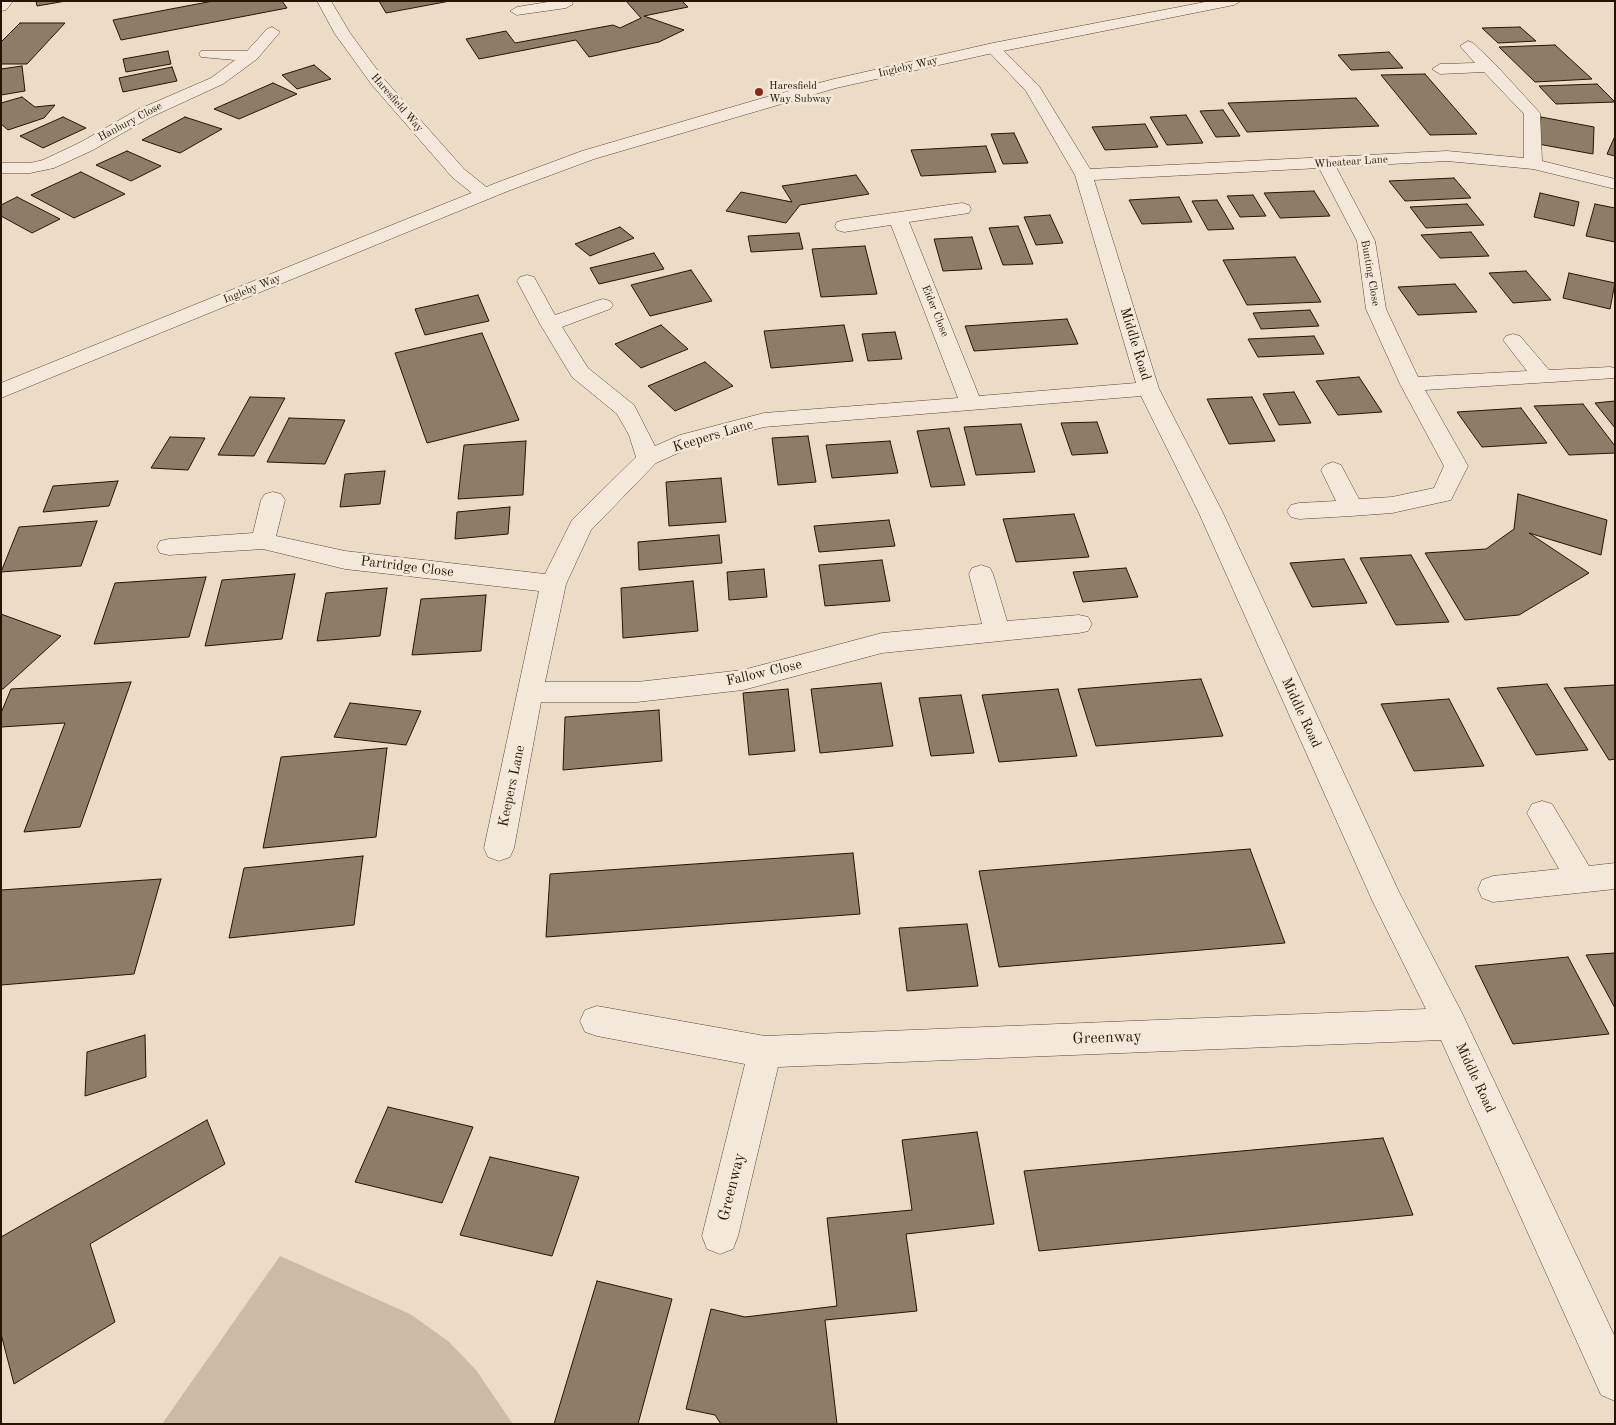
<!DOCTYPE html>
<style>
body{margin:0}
#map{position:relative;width:1616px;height:1425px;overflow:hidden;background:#ecdcc5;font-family:"Old Standard TT",serif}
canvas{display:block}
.frame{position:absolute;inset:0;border:2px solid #281300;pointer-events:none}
</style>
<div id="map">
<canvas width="1616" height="1425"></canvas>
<div class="frame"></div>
</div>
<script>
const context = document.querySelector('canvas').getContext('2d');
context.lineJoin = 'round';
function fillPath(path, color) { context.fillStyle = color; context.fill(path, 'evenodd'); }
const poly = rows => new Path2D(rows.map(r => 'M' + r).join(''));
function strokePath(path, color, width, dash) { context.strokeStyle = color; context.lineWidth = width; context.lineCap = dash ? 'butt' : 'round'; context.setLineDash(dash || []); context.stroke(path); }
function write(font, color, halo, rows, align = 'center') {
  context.font = font + ' "Old Standard TT",serif'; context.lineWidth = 5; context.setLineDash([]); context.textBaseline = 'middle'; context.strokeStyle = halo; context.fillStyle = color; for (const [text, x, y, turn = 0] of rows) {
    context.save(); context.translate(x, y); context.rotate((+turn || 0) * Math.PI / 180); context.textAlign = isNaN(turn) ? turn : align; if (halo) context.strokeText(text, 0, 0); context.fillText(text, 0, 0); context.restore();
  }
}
fillPath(poly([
 [280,1256,410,1314,448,1341,476,1370,513,1424,162,1424]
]), '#cbbaa4');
const building = poly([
 [36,1,66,1,37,6,36,1],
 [213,1,282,1,287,8,121,40,113,20,213,1],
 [379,1,450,1,386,13,379,1],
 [626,1,682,1,688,7,644,16,684,30,659,42,589,57,576,40,479,59,466,39,506,31,515,43,613,25,620,28,641,18,626,1],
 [20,23,65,23,27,64,1,64,1,42,20,23],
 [1520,27,1536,41,1498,43,1482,28,1520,27],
 [1555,45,1592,79,1535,82,1499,47,1555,45],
 [168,51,171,64,126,72,123,59,168,51],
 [1389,52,1403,68,1351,70,1338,55,1389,52],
 [314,65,331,79,297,89,282,75,314,65],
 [22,66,25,91,1,95,1,69,22,66],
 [172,67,177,81,123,92,119,78,172,67],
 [1425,74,1477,134,1430,135,1381,75,1425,74],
 [273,83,297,94,239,119,214,109,273,83],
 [1597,84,1615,102,1556,104,1539,86,1597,84],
 [22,97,35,107,55,105,44,118,8,130,1,124,1,103,22,97],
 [1356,98,1379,126,1247,132,1228,103,1356,98],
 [1223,110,1240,136,1216,137,1200,111,1223,110],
 [1186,115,1203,143,1167,145,1150,117,1186,115],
 [63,117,86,128,43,148,20,136,63,117],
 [185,117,222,129,180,153,142,140,185,117],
 [1541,117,1594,127,1593,154,1538,144,1541,117],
 [1145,124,1158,147,1105,150,1092,127,1145,124],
 [1014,133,1028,163,1003,164,991,134,1014,133],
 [1615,136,1615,156,1607,154,1615,136],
 [986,146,996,172,921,176,911,150,986,146],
 [127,151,161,166,131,181,96,165,127,151],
 [81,172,125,194,74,218,31,195,81,172],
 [856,175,869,194,800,205,786,223,726,211,741,192,792,202,782,186,856,175],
 [1454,178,1471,198,1405,201,1389,181,1454,178],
 [1314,191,1330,216,1280,218,1264,193,1314,191],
 [1540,193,1579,202,1574,226,1534,217,1540,193],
 [1253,195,1266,216,1240,217,1227,196,1253,195],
 [17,197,60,219,32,233,1,216,1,205,17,197],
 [1179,197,1192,222,1142,224,1129,200,1179,197],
 [1217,200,1234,229,1208,230,1192,201,1217,200],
 [1467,204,1484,225,1426,228,1410,207,1467,204],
 [1595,204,1615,208,1615,242,1586,236,1595,204],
 [1050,215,1063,243,1036,245,1024,217,1050,215],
 [1018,226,1033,264,1003,265,989,228,1018,226],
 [620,227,634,238,590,256,575,244,620,227],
 [1471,232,1489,256,1440,258,1421,235,1471,232],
 [799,233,803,249,751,252,748,236,799,233],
 [972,237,982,269,943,271,934,239,972,237],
 [865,246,877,294,821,297,812,249,865,246],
 [654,253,664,269,599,284,590,268,654,253],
 [1295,257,1321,302,1247,305,1223,260,1295,257],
 [691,270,712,301,650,316,631,285,691,270],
 [1526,271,1551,300,1513,303,1489,273,1526,271],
 [1569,273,1615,283,1610,309,1563,298,1569,273],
 [1455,284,1477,312,1418,315,1398,287,1455,284],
 [478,295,489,321,425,335,415,309,478,295],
 [1310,310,1319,326,1261,329,1253,313,1310,310],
 [1067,319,1078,344,974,351,965,326,1067,319],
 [661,325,688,349,641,368,615,344,661,325],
 [844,325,853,361,771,368,764,331,844,325],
 [895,332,902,359,868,361,862,334,895,332],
 [482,333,519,420,427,443,395,353,482,333],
 [1314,336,1324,354,1258,357,1248,339,1314,336],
 [705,362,733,386,675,411,648,386,705,362],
 [1359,377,1382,412,1338,415,1316,381,1359,377],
 [1294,392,1311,423,1279,425,1263,394,1294,392],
 [250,397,285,398,254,456,218,455,250,397],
 [1252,397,1275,441,1229,444,1207,399,1252,397],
 [1615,401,1615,428,1595,403,1615,401],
 [1583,404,1615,446,1615,453,1569,455,1534,406,1583,404],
 [1521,408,1547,443,1482,447,1457,412,1521,408],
 [289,418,345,420,325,464,267,462,289,418],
 [1097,422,1108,453,1072,455,1061,423,1097,422],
 [1021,424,1035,472,976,475,964,427,1021,424],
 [949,428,965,485,931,487,917,431,949,428],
 [808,436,816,482,778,485,772,438,808,436],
 [170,437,205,438,188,470,151,468,170,437],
 [526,441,523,495,458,499,464,445,526,441],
 [890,441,898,473,832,478,826,445,890,441],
 [385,471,380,504,340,507,345,474,385,471],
 [721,478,726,522,669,526,666,482,721,478],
 [118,481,109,506,43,512,53,486,118,481],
 [1518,494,1607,520,1601,555,1529,533,1589,573,1519,615,1465,620,1425,553,1486,549,1514,529,1518,494],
 [510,507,508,534,455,539,457,512,510,507],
 [1074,514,1089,557,1016,562,1003,519,1074,514],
 [889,520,895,546,819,552,814,526,889,520],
 [97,521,81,566,1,572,19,527,97,521],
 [719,535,722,563,639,570,638,542,719,535],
 [1411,555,1449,622,1396,625,1360,558,1411,555],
 [1344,559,1367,603,1312,607,1290,563,1344,559],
 [882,560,890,601,825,606,819,565,882,560],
 [1126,568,1138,597,1083,602,1073,572,1126,568],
 [764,569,767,597,729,600,727,572,764,569],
 [295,574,282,639,205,646,222,580,295,574],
 [206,577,189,637,94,644,115,583,206,577],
 [693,581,698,631,623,638,621,588,693,581],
 [387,588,380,636,317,641,326,593,387,588],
 [486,595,481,651,412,655,421,599,486,595],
 [1,614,61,636,3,689,1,689,1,614],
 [1201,679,1223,736,1096,746,1078,689,1201,679],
 [131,682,80,827,24,832,65,723,1,727,1,713,11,689,131,682],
 [881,683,893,746,820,753,811,689,881,683],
 [1547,684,1588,750,1536,755,1497,688,1547,684],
 [1615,685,1615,759,1609,760,1564,688,1615,685],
 [788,689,795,751,749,755,743,693,788,689],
 [1058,689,1077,756,999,762,982,695,1058,689],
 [961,695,974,753,931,756,919,698,961,695],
 [1449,699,1484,766,1414,771,1381,704,1449,699],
 [350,703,421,711,406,745,334,737,350,703],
 [659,710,662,761,563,770,565,717,659,710],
 [387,748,376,837,263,848,281,757,387,748],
 [1250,849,1285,943,999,967,979,871,1250,849],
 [853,853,860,914,546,937,550,874,853,853],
 [363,856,354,925,229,938,244,868,363,856],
 [161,879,134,974,1,985,1,890,161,879],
 [967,924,978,986,907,991,899,928,967,924],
 [1615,953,1615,1008,1586,955,1615,953],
 [1568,957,1609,1034,1513,1044,1475,966,1568,957],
 [145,1035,146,1077,85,1096,87,1052,145,1035],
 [388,1107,473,1127,442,1203,355,1182,388,1107],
 [207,1120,225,1164,90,1244,115,1322,14,1384,1,1334,1,1237,207,1120],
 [977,1132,994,1224,906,1234,917,1311,825,1320,837,1424,721,1424,715,1415,686,1409,711,1309,745,1317,837,1306,827,1218,912,1210,902,1140,977,1132],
 [1383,1138,1413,1215,1039,1251,1024,1171,1383,1138],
 [490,1157,579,1177,552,1256,460,1235,490,1157],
 [597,1281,672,1299,638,1424,554,1424,597,1281]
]);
fillPath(building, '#8e7c66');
strokePath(building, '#281300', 1);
const minor = poly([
 [1,1,13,1,6,10,1,11,1,1],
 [317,1,331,1,350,33,384,79,464,169,490,190,493,194,490,198,478,198,452,177,372,85,335,34,317,1],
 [554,1,571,1,573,4,566,8,517,15,510,11,517,7,554,1],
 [272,27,280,32,257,59,223,84,149,118,93,150,54,168,30,173,1,173,1,163,30,163,43,160,81,142,137,110,211,78,235,60,201,57,199,54,201,51,247,51,267,29,272,27],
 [1468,41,1473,43,1495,64,1540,113,1542,161,1615,179,1615,189,1533,169,1447,161,1336,167,1375,241,1386,309,1418,377,1527,371,1503,340,1506,336,1513,334,1520,336,1549,370,1610,367,1615,368,1615,378,1425,390,1468,466,1451,500,1392,513,1351,516,1299,519,1291,517,1287,511,1291,505,1299,503,1336,501,1321,470,1325,465,1333,462,1341,465,1359,499,1392,497,1434,488,1444,466,1400,384,1366,309,1357,241,1319,168,1094,180,1159,389,1222,511,1399,892,1462,1013,1615,1337,1615,1401,1601,1395,1441,1040,778,1067,738,1236,733,1249,720,1254,707,1249,702,1236,745,1064,597,1036,585,1032,580,1021,585,1010,597,1006,765,1036,1426,1009,1372,900,1198,511,1141,396,764,427,696,445,656,463,591,530,566,584,545,682,637,682,743,670,882,633,982,624,969,574,972,568,981,565,990,568,993,574,1007,621,1079,615,1088,617,1092,624,1088,631,1079,633,882,653,743,690,637,702,541,702,514,848,510,857,499,861,488,857,484,848,539,591,345,569,263,549,169,555,160,553,157,547,160,541,169,539,253,533,261,500,265,494,273,492,281,494,285,500,276,536,345,551,545,574,572,520,636,457,629,435,617,414,572,377,540,324,517,281,520,277,527,275,534,277,555,315,596,301,603,299,610,301,613,305,610,309,562,327,588,368,634,405,655,446,680,435,764,413,958,398,891,225,844,232,837,230,835,226,837,222,844,220,962,203,969,205,971,209,969,213,909,222,979,396,1136,383,1075,175,1026,91,988,51,985,48,988,45,998,45,1039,86,1090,169,1447,151,1524,158,1524,114,1484,72,1440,74,1432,69,1440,64,1475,63,1460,46,1468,41],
 [1542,801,1552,804,1589,866,1615,863,1615,889,1493,902,1482,898,1478,889,1482,880,1493,876,1559,869,1527,813,1532,804,1542,801]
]);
const tertiary = poly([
 [1210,1,1241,1,1234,5,993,53,836,88,594,159,508,191,1,398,1,383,496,183,582,151,763,98,834,79,993,43,1210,1]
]);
strokePath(minor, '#594531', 1);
strokePath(tertiary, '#594531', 1);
fillPath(minor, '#f3e8d9');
fillPath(tertiary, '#f3e8d9');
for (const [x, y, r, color] of [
 [759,92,5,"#8f2418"]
]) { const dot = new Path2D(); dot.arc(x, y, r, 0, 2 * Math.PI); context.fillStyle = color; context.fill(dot); strokePath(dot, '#f3e8d9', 2); }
write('11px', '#281300', '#f3e8d9', [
 ["Ingleby Way",908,67,-13],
 ["Haresfield Way",397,103,49],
 ["Hanbury Close",130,122,-28],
 ["Wheatear Lane",1351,162,-4],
 ["Bunting Close",1370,273,80],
 ["Ingleby Way",252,289,-22],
 ["Eider Close",935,311,68]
]);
write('11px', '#281300', '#f3e8d9', [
 ["Haresfield",769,86],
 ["Way Subway",769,99]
], 'left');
write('14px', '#281300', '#f3e8d9', [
 ["Middle Road",1135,344,73],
 ["Keepers Lane",713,436,-17],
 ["Partridge Close",407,567,7],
 ["Fallow Close",764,673,-13],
 ["Middle Road",1301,713,65],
 ["Keepers Lane",512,786,-78],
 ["Middle Road",1475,1078,65]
]);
write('16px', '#281300', '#f3e8d9', [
 ["Greenway",1107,1038,-2],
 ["Greenway",732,1187,-76]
]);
</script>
